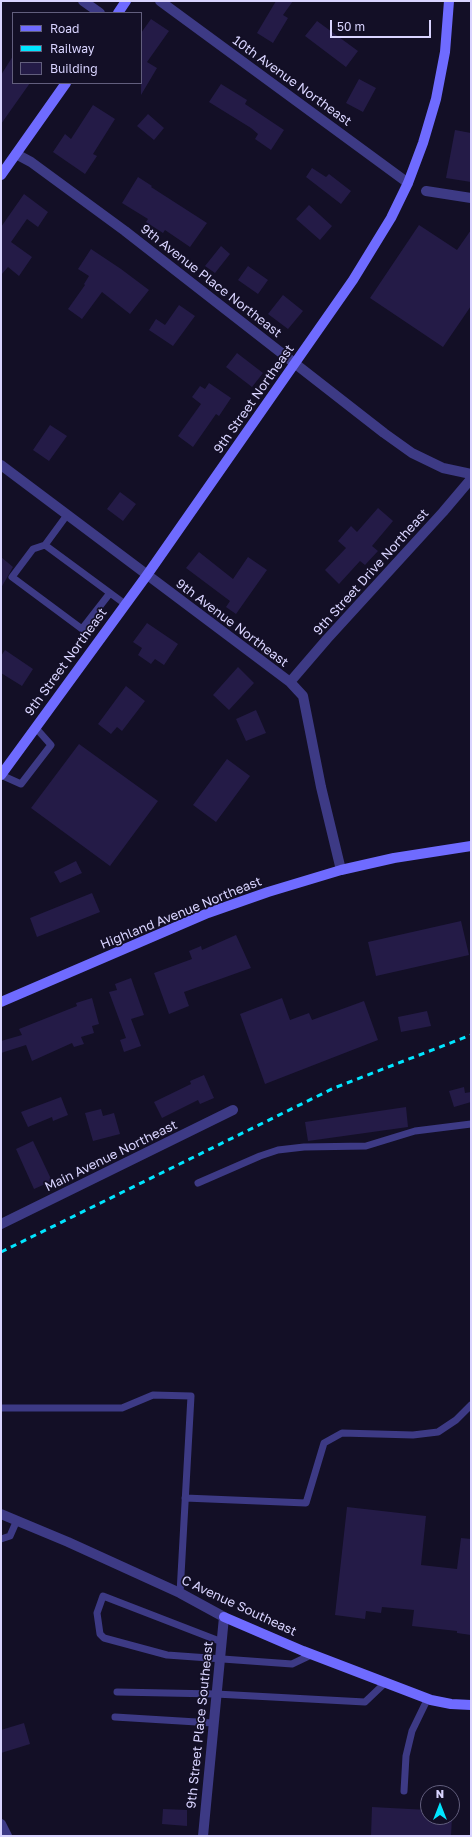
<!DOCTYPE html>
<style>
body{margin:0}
#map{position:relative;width:472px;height:1837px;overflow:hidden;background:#130f26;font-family:"Golos Text",sans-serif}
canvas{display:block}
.frame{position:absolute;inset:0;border:2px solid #d9d4ff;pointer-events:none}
.legend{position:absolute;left:12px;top:12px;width:130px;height:72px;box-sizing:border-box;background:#130f26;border:1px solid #625e7d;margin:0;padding:5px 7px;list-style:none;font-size:12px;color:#d9d4ff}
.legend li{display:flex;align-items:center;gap:8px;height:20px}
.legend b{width:20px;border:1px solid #625e7d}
.north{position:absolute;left:420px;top:1785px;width:40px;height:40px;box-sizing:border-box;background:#130f26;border:1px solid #625e7d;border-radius:50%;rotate:0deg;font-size:11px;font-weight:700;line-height:16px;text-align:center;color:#d9d4ff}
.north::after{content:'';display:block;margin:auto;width:14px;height:18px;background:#00e5ff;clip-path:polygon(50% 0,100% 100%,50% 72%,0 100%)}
.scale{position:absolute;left:330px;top:20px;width:101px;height:18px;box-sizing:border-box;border:2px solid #d9d4ff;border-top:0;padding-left:5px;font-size:12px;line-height:14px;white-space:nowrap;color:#d9d4ff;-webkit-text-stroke:3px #130f26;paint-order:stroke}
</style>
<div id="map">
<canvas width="472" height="1837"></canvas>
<div class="frame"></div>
<ul class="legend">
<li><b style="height:5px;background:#6f6bff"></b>Road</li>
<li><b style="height:5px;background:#00e5ff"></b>Railway</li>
<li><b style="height:11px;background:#241b47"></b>Building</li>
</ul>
<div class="north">N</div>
<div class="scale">50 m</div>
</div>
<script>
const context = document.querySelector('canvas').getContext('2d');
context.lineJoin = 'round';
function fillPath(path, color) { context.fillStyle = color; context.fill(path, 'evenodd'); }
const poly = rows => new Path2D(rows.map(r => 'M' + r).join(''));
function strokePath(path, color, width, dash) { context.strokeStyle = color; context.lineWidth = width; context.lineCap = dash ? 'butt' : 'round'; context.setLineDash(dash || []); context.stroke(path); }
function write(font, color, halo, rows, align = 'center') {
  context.font = font + ' "Golos Text",sans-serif'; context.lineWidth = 3.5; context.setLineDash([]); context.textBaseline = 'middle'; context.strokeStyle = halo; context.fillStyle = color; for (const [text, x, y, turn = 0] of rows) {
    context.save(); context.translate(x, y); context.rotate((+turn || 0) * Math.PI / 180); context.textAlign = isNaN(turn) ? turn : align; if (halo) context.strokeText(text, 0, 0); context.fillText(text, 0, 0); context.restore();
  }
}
fillPath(poly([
 [276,1,293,1,283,15,288,18,273,43,257,33],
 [151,19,169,31,147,62,157,68,141,95,141,33],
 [317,21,358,51,346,67,305,36],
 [13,56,13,83,30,83,1,124,1,75],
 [359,79,376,88,363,112,346,103],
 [221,84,247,100,245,104,284,130,271,150,255,139,258,134,251,128,209,102],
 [93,105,115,119,93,154,97,156,85,174,53,152,65,134,71,139],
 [148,114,164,128,154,140,137,126],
 [455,130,471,133,471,182,446,178],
 [312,168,326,177,329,174,351,191,341,204,306,177],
 [138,177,152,186,151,187,207,223,190,247,165,230,163,233,146,222,148,219,122,203],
 [24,194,48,212,38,227,27,219,11,242,32,257,19,276,8,267,1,275,1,227],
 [309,205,332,226,320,240,296,219],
 [419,225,457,250,471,230,471,306,443,347,370,298],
 [221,246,230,254,215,273,205,266],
 [91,249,121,269,149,290,130,314,102,292,82,319,68,309,85,285,84,284,89,276,78,269],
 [248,266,268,280,258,294,238,280],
 [283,295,303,311,288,329,268,314],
 [179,305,195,316,173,346,149,330,156,319,165,325],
 [237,353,263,373,252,387,226,367],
 [209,383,231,398,219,416,216,414,193,447,178,436,201,404,192,397,200,386,205,389],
 [50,425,67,436,49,461,33,450],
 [120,492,136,504,123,521,107,509],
 [378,508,393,521,372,546,378,551,365,565,360,561,339,584,325,570,346,548,338,541,351,526,357,532],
 [199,552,233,579,248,557,267,570,236,614,226,607,230,601,186,568],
 [1,557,13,567,1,588],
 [147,623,178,644,164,665,155,659,151,664,138,655,142,648,133,642],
 [5,650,33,669,22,686,1,673,1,656],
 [238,667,254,683,229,710,213,695],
 [126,686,145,701,122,731,117,727,111,734,98,724],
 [256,710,266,733,246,741,236,719],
 [79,744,158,801,110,866,31,808],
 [227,759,250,776,216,822,193,805],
 [76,861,82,873,60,883,54,872],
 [92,893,100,912,37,937,30,918],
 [461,921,469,955,376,976,368,942],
 [236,935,251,968,184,992,189,1006,169,1014,154,973,192,959,189,951,201,946,202,950],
 [131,978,144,1015,131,1019,141,1046,124,1052,120,1040,126,1038,109,992,117,990,115,984],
 [92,998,99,1024,92,1026,94,1033,81,1037,84,1044,74,1047,72,1043,32,1061,26,1045,1,1053,1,1041,22,1035,19,1029,77,1006,76,1003],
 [282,998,290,1020,309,1013,312,1020,364,1001,378,1040,265,1084,240,1014],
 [427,1011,431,1026,401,1032,398,1017],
 [204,1075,214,1098,200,1104,198,1100,162,1118,154,1102,191,1084,190,1081],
 [464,1087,465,1093,471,1092,471,1102,454,1107,449,1091],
 [61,1097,68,1115,53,1121,52,1117,28,1127,21,1112],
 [406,1107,408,1127,308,1141,305,1122],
 [101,1109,103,1116,114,1113,120,1134,93,1141,85,1113],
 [33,1141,52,1181,34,1189,16,1149],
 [347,1507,426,1516,421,1565,457,1569,461,1538,471,1539,471,1635,457,1633,457,1631,412,1626,414,1610,382,1607,381,1613,366,1611,365,1619,335,1615],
 [24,1723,30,1744,1,1753,1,1730],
 [372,1807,428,1810,428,1817,452,1817,451,1836,371,1836],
 [163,1809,187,1810,187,1826,162,1824]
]), '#241b47');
strokePath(poly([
 [67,515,45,545,125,604],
 [45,545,33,549,12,577,82,629,110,593],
 [1,775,21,784,51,745,35,727],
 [198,1183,260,1156,278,1150,304,1147,366,1146,415,1131,471,1124],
 [1,1408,122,1408,153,1395,191,1396,180,1593],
 [185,1498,306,1503,324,1443,342,1433,413,1435,438,1432,456,1420,471,1405],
 [1,1539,10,1536,17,1520],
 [222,1642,103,1596,97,1613,100,1634,104,1638,167,1655,292,1664,313,1654],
 [117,1692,216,1694,365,1702,386,1682],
 [115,1717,213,1723],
 [404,1791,406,1756,412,1731,428,1698]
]), '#3d3a85', 7);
strokePath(poly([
 [83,1,100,13],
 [160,1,408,183],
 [16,154,31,162,125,231,384,433,412,453,443,468,471,474],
 [426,191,471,198],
 [1,465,290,682,303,696,321,787,341,870],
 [290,682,327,639,443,512,471,479],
 [1,1224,233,1110],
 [1,1514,68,1542,180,1593,224,1617,203,1836],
 [1,1824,7,1836]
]), '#3d3a85', 10);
strokePath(poly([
 [118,13,126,1],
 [1,175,66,83],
 [1,775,147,575,295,363,353,280,391,218,408,183,423,143,436,99,445,52,449,1],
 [1,1002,208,913,268,892,341,870,394,858,471,846],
 [224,1617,303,1651,431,1700,451,1704,471,1705]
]), '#6f6bff', 10);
strokePath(poly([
 [1,1252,334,1088,471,1035]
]), '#00e5ff', 3, [6, 5]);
write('13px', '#d9d4ff', '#130f26', [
 ["10th Avenue Northeast",292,81,36],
 ["9th Avenue Place Northeast",211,281,38],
 ["9th Street Northeast",254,399,-55],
 ["9th Street Drive Northeast",371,572,-48],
 ["9th Avenue Northeast",232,623,37],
 ["9th Street Northeast",66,662,-54],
 ["Highland Avenue Northeast",181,913,-22],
 ["Main Avenue Northeast",111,1156,-26],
 ["C Avenue Southeast",239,1606,25],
 ["9th Street Place Southeast",200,1725,-84]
]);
</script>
